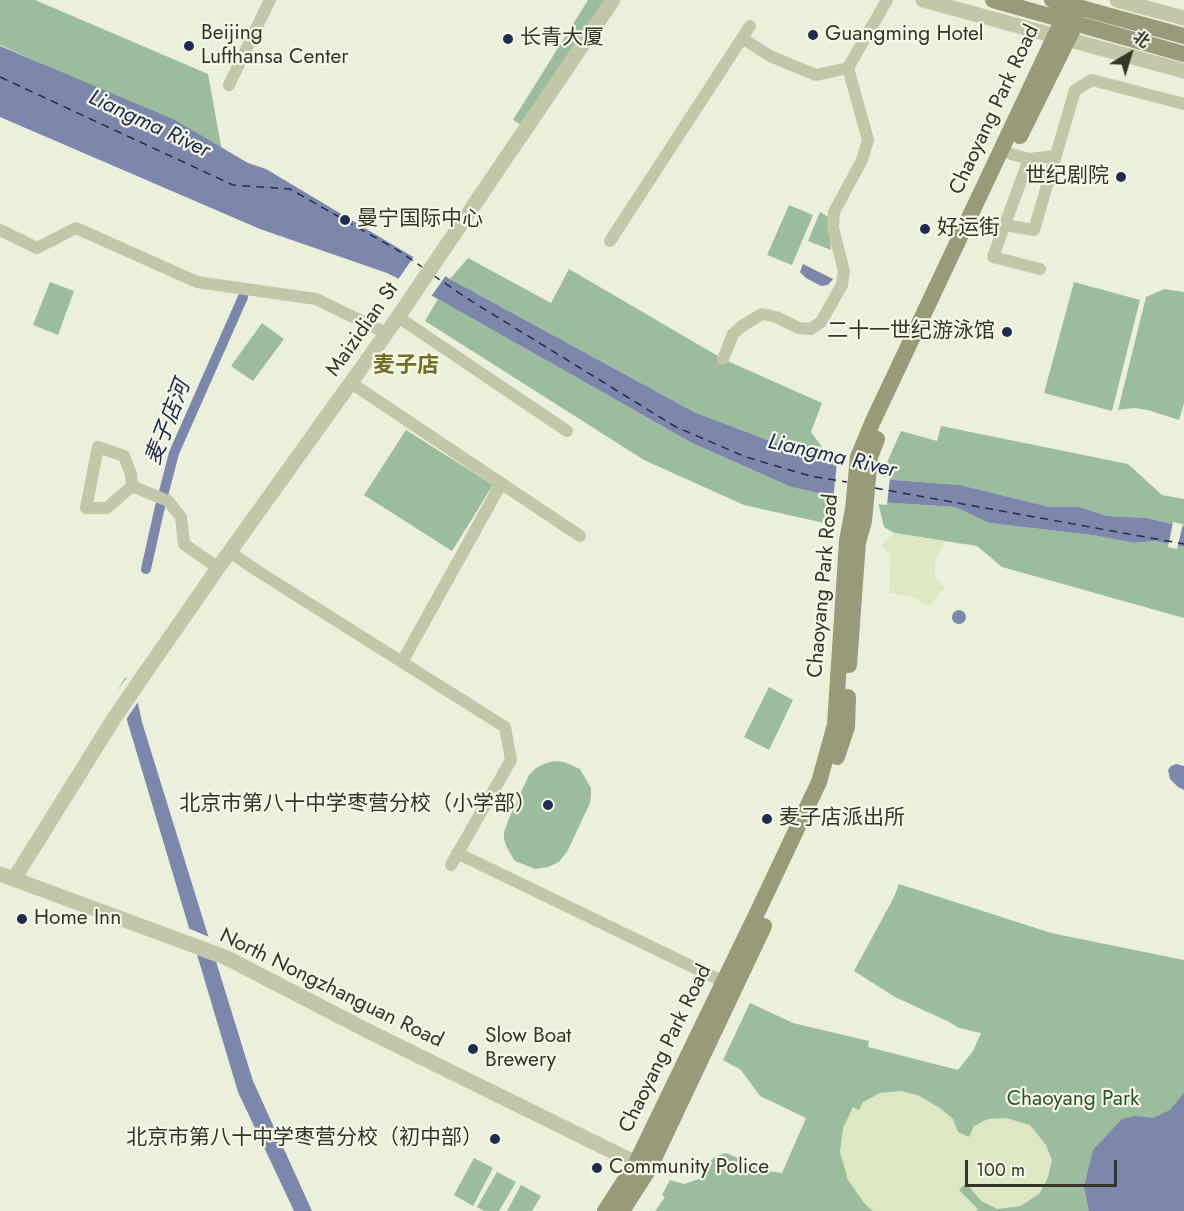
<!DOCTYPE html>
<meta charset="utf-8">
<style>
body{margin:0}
#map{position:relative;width:1184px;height:1211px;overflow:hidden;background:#ebf0db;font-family:Jost,"Noto Sans SC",sans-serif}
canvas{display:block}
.north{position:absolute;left:1100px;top:24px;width:60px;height:60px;-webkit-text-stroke:4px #f3f8e7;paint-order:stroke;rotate:38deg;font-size:16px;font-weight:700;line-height:24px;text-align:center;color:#343427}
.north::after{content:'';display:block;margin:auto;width:21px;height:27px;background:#343427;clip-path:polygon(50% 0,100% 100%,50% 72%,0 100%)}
.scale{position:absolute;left:965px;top:1160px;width:152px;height:27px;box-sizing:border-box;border:3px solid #343427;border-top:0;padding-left:8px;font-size:18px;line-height:21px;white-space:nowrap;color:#343427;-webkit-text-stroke:4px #f3f8e7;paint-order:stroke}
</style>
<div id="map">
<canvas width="1184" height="1211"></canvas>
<div class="north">北</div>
<div class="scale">100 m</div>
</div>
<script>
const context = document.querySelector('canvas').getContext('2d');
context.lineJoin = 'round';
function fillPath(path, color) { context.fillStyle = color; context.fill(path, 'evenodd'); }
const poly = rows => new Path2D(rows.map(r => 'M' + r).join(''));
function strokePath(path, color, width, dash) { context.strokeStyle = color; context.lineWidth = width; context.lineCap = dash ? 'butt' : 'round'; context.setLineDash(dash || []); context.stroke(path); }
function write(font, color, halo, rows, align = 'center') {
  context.font = font + ' Jost,"Noto Sans SC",sans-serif'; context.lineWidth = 4.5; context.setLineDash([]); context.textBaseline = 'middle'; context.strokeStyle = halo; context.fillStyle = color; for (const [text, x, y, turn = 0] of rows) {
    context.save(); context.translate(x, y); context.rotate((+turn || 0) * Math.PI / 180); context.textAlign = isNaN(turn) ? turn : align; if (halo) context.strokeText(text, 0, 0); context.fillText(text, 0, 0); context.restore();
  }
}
fillPath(poly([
 [0,0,35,0,208,74,222,151,136,106,0,45],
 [588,0,606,0,526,128,513,120],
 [789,205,813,215,792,265,767,255],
 [820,212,828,217,831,250,808,241],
 [468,258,551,303,569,269,723,359,822,403,811,432,836,466,694,412,450,279],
 [50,282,74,291,58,335,33,325],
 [1074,282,1140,300,1112,411,1044,393],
 [1164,289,1184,292,1184,403,1179,420,1148,410,1134,408,1118,410,1146,297],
 [438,299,692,443,791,487,835,497,833,525,744,505,644,460,425,321],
 [262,323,284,339,253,381,231,366],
 [941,426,1128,464,1162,495,1184,499,1184,527,1147,518,1108,516,1079,507,1050,507,960,485,881,479,888,460,901,431,937,441],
 [406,430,493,485,452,551,364,495],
 [878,502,955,507,989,523,1092,535,1135,543,1155,541,1184,547,1184,618,1002,567,977,546,894,533,884,527],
 [769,687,793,700,769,750,744,737],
 [554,761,564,762,580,769,591,788,591,795,590,803,568,850,559,862,548,867,535,869,515,861,507,848,504,839,504,832,510,816,529,775,536,768,544,764],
 [899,884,1051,933,1184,960,1184,1211,655,1211,665,1197,662,1195,670,1180,684,1184,699,1179,711,1160,719,1155,726,1153,768,1171,782,1173,806,1118,760,1096,741,1070,723,1060,750,1003,793,1023,869,1041,868,1047,958,1070,973,1051,981,1033,959,1028,947,1021,895,997,854,971,894,897],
 [474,1158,493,1168,473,1206,454,1195],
 [497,1172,516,1182,499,1211,484,1211,477,1207],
 [521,1185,541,1196,532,1211,507,1211]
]), '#9cbd9d');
fillPath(poly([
 [894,533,946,541,935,561,935,578,946,588,940,592,929,606,911,596,889,593,890,554,881,546],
 [900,1091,918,1095,940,1108,953,1119,958,1132,969,1137,974,1126,988,1119,1006,1118,1030,1125,1046,1145,1052,1160,1048,1177,1040,1193,1021,1206,997,1209,981,1201,966,1183,959,1190,978,1209,976,1211,873,1211,865,1204,848,1180,840,1152,843,1128,853,1107,859,1110,863,1102,880,1093]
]), '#dde7c3');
fillPath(poly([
 [0,46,175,120,248,163,266,169,450,279,694,412,836,466,881,479,960,485,1050,507,1079,507,1108,516,1147,518,1184,527,1184,547,1155,541,1135,543,1092,535,989,523,955,507,878,502,836,497,791,487,692,443,438,299,387,273,260,229,0,117],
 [803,264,833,279,828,285,821,286,806,278,800,272],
 '952 617a7 7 0 1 1 14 0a7 7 0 1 1-14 0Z',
 [132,676,142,722,253,1081,312,1211,294,1211,238,1092,118,690,125,678],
 [1176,764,1184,766,1184,790,1178,787,1170,779,1168,770,1171,766],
 [1184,1093,1184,1211,1089,1211,1084,1187,1093,1150,1122,1119,1135,1116,1153,1118,1170,1110]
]), '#7c87ab');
fillPath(poly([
 [415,255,447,274,430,298,397,281],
 [837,463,882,476,890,477,887,505,833,500],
 [1173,522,1183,524,1177,549,1168,547],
 [133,673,135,675,140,699,125,721,116,693,129,674],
 [185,927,212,938,219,963,192,953]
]), '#ebf0db');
strokePath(poly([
 [146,569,159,511,174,453,243,297]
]), '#7c87ab', 10);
strokePath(poly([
 [0,77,233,185,290,189,399,251,422,267],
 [433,275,468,299,676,427,746,457,810,476,847,482],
 [875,488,1184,544]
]), '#202b52', 1.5, [8, 6]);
strokePath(poly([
 [742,38,770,56,816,75,848,68,887,0],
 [229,85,270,0],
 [1011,154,1029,159],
 [1004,225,1034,230,1075,90,1092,80,1184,104],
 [0,230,37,248,76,228,197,282,316,299,386,333],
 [610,241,750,26],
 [1040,269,993,257,1029,159,1055,156],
 [398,317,567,431],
 [723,359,733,334,742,326,762,314,776,317,799,328,811,329,821,322,842,285,844,271,833,228,834,212,862,160,868,140,848,68],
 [351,383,580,536],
 [132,486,107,508,86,508,98,447,124,456,131,474,132,486,168,501,181,517,184,544,218,568],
 [230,552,256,570,505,727,511,760,451,865],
 [402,662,501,484],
 [457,853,724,982]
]), '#c1c7a8', 12);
strokePath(poly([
 [923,0,1184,71],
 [1117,0,1184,18],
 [0,874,225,957,368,1031,646,1168],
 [14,879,113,720,141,679,218,568,398,317,613,0]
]), '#c1c7a8', 15);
strokePath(poly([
 [993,0,1184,54],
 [1052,0,1184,36],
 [1020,136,1076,23,1074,6],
 [849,665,858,542,864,521,870,457,877,439],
 [837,757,847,727,848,697],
 [605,1211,636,1163,758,911,819,782,835,725,847,541,853,509,858,457,873,421,1063,19,1074,6],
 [622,1211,649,1169,764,926]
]), '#989a79', 16);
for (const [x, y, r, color] of [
 [813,35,6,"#202b52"],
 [508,39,6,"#202b52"],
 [189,46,6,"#202b52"],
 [1121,177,6,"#202b52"],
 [345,220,6,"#202b52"],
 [925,229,6,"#202b52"],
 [1007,332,6,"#202b52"],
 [548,805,6,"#202b52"],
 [767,819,6,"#202b52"],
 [22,919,6,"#202b52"],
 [473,1049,6,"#202b52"],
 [495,1139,6,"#202b52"],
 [597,1168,6,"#202b52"]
]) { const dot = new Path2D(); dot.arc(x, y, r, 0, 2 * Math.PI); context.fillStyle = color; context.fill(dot); strokePath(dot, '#f3f8e7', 2); }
write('21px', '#343427', '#f3f8e7', [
 ["Beijing",201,34],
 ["Lufthansa Center",201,58],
 ["Guangming Hotel",825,35],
 ["长青大厦",520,39],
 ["世纪剧院",1109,177,"right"],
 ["曼宁国际中心",357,220],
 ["好运街",937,229],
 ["二十一世纪游泳馆",995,332,"right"],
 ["北京市第八十中学枣营分校（小学部）",536,805,"right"],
 ["麦子店派出所",779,819],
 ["Home Inn",34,919],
 ["Slow Boat",485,1037],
 ["Brewery",485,1061],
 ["北京市第八十中学枣营分校（初中部）",483,1139,"right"],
 ["Community Police",609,1168]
], 'left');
write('21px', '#343427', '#f3f8e7', [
 ["Chaoyang Park Road",995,110,-65],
 ["Maizidian St",363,330,-55],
 ["Chaoyang Park Road",824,586,-85],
 ["North Nongzhanguan Road",331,989,26],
 ["Chaoyang Park Road",666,1049,-64]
]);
write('21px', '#2d5030', '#f3f8e7', [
 ["Chaoyang Park",1073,1100]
]);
write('italic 22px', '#202b52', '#f3f8e7', [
 ["Liangma River",149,125,25],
 ["麦子店河",169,423,-69],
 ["Liangma River",832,457,13]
]);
write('bold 22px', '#726f24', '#f3f8e7', [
 ["麦子店",406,367]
]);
</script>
